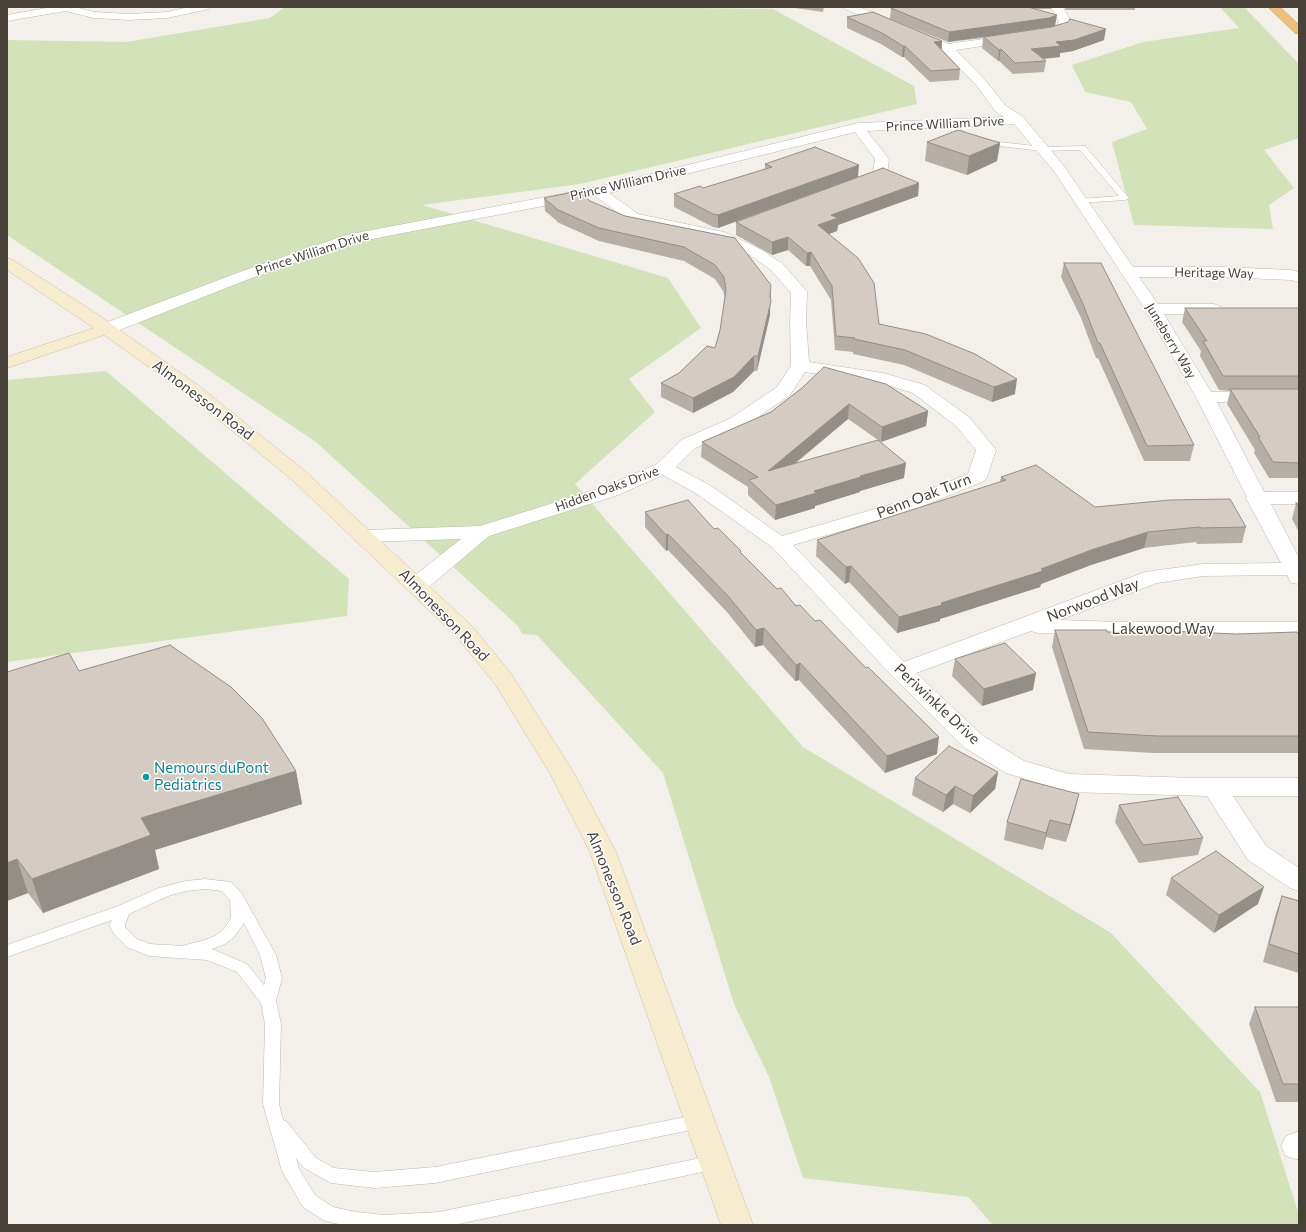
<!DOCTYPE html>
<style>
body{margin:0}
#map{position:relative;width:1306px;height:1232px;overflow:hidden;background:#f3f0eb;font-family:Commissioner,sans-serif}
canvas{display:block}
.frame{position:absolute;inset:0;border:8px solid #47413a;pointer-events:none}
</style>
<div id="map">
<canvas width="1306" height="1232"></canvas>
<div class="frame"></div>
</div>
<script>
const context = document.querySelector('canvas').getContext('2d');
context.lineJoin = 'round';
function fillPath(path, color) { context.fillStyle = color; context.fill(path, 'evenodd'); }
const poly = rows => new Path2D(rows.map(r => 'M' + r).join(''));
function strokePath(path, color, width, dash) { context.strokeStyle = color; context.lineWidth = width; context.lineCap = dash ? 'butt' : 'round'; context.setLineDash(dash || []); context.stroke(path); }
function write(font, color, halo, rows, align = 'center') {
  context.font = font + ' Commissioner,sans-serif'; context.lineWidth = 3; context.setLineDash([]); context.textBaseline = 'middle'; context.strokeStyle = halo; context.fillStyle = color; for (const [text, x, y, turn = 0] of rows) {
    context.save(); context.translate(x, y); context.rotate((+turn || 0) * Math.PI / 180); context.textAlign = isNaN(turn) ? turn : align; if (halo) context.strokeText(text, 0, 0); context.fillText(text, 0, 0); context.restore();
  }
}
fillPath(poly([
 [285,7,615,7,773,9,914,86,917,104,580,184,422,205,668,278,701,328,629,379,655,412,575,484,803,747,1111,933,1260,1092,1299,1215,1299,1225,993,1225,968,1197,803,1178,769,1077,734,1004,663,773,537,635,522,634,518,626,316,442,7,235,7,40,126,42,270,18],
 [1220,7,1244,7,1299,64,1299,138,1264,150,1294,188,1269,205,1273,229,1134,225,1112,142,1147,129,1131,102,1085,92,1072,65,1143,42,1239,28],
 [106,371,349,579,347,616,7,662,7,380]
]), '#d3e2b9');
const lane = poly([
 [944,121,950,121,961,130,970,135,999,142,1044,147,1085,146,1129,198,1125,200,1077,203,1077,199,1080,199,1119,196,1080,150,1042,151,999,146,965,139,955,134,944,125,944,121],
 [205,879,231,882,242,894,276,955,282,978,276,1001,281,1024,279,1104,283,1120,286,1121,316,1158,334,1168,374,1172,435,1167,700,1114,706,1116,708,1121,706,1126,700,1128,435,1183,374,1188,331,1183,304,1168,296,1158,299,1169,315,1195,333,1207,356,1212,384,1215,439,1212,715,1155,721,1158,724,1163,721,1168,454,1225,342,1225,323,1220,303,1207,282,1171,263,1104,265,1024,261,1003,237,972,207,960,149,956,127,947,114,934,109,925,112,920,7,957,7,945,118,906,159,888,186,881,205,879],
 [205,889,222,891,230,900,231,918,224,929,215,936,201,941,185,945,184,946,150,944,137,939,125,927,125,925,129,914,168,896,186,891,205,889],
 [244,923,260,955,266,978,264,985,247,964,212,949,225,944,234,937,244,923]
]);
const street = poly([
 [52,7,75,7,94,12,129,14,167,12,189,7,211,7,209,9,167,18,129,20,94,18,66,11,7,21,7,15,52,7],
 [843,7,859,7,948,44,1048,30,1057,27,1059,22,1051,7,1063,7,1071,22,1066,31,1049,36,956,50,985,80,1005,105,1023,117,1064,166,1133,267,1222,267,1291,270,1299,272,1299,282,1291,280,1222,277,1139,277,1158,304,1214,304,1220,306,1222,309,1220,312,1214,314,1164,314,1211,392,1299,392,1299,402,1217,402,1264,492,1299,492,1299,504,1271,504,1299,558,1299,584,1291,583,1287,575,1203,576,1157,583,1060,620,1118,622,1299,622,1299,636,1118,636,1038,633,1031,631,916,673,983,736,1024,761,1069,774,1195,778,1299,778,1299,796,1233,796,1266,846,1299,868,1299,891,1290,888,1248,860,1207,796,1068,792,1006,773,965,748,892,676,772,547,697,494,663,475,618,495,489,536,425,590,417,591,409,590,406,585,409,580,461,539,365,542,358,540,355,536,358,532,365,530,480,526,604,487,657,464,681,440,731,418,777,387,791,366,790,321,791,293,771,270,750,255,714,239,628,220,595,196,351,243,249,279,112,333,106,334,100,333,98,329,100,325,237,273,346,235,598,187,858,123,1004,117,995,111,977,86,943,51,845,9,843,7],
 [1014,124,1054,171,1145,309,1196,397,1247,497,1246,498,1281,563,1203,564,1145,572,904,662,793,545,913,510,984,481,987,477,996,450,970,418,925,385,883,373,809,362,806,321,807,292,783,264,760,249,724,232,638,214,609,193,855,132,875,159,873,173,853,180,851,183,853,186,858,187,885,178,887,175,889,159,867,131,1014,124],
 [805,372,881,383,913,393,956,426,976,450,968,474,899,502,782,536,711,486,676,467,695,448,745,426,790,395,805,372],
 [1297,1132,1299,1132,1299,1160,1286,1156,1281,1146,1286,1136,1297,1132]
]);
const secondary = poly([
 [7,258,13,260,97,314,199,386,305,471,472,626,512,675,575,775,616,852,753,1225,721,1225,590,852,551,775,495,684,456,636,291,479,187,394,104,335,7,368,7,357,94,328,7,270,7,258]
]);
const highway = poly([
 [1268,7,1280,7,1299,25,1299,34,1295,33,1268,7]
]);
strokePath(lane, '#beb7ae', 1);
strokePath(street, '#beb7ae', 1);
strokePath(secondary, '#cdbea0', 1);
strokePath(highway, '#cb944d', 1);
fillPath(lane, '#fff');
fillPath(street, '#fff');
fillPath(secondary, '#f8ecd0');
fillPath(highway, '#edbf7c');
fillPath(poly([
 [788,7,824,7,823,12],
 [897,7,1051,7,1051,9,1036,9,1055,25,1104,40,1073,51,1060,53,1060,57,1043,59,1046,61,1044,72,1013,74,999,61,998,61,982,48,983,38,948,42,890,19,891,8],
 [1064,7,1135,7,1135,10,1066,10],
 [847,17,942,41,942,50,960,69,959,80,930,82,904,57,902,57,881,44,847,28],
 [927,142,1000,143,997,161,967,175,925,161],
 [765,164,858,177,718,228,713,227,674,207,674,194,703,188,765,169],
 [919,183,918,196,838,225,837,231,829,234,879,324,1015,394,992,402,904,365,853,354,853,352,835,350,831,300,810,266,806,266,788,250,772,255,736,235,736,222],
 [544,198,590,201,625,216,735,238,770,298,770,315,757,371,754,371,733,392,693,413,661,397,661,383,679,373,715,348,720,330,725,299,723,291,715,279,684,261,599,241,557,222,557,221,545,211],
 [1064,263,1194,445,1190,461,1144,461,1098,358,1096,358,1081,318,1061,277],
 [1185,308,1299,308,1299,478,1269,478,1254,453,1255,450,1227,404,1230,391,1219,390,1200,356,1201,351,1182,322],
 [802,388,928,411,926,426,881,442,848,419,795,464,904,478,860,491,860,492,815,506,815,508,775,520,748,495,748,487,701,457,702,442,771,412],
 [1001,477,1095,507,1246,527,1242,543,1197,544,1196,542,1144,548,1091,565,1041,584,1040,587,940,619,940,621,897,633,849,582,845,584,816,556,817,540,1000,482],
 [1296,503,1299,503,1299,532,1292,519],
 [645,512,714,529,741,553,777,589,815,621,937,754,885,773,799,680,795,681,763,645,755,647,727,612,668,550,666,551,645,527],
 [1055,630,1107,632,1236,634,1299,635,1299,753,1153,753,1084,749,1052,647],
 [955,659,1033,690,982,706,952,676],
 [79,671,296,771,302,804,155,850,159,869,43,913,28,893,7,901,7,672],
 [998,772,995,789,970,813,953,804,943,812,912,795,915,778],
 [1119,805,1203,838,1198,855,1139,863,1115,822],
 [1075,811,1066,842,1046,837,1043,850,1004,840,1007,822],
 [1171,878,1258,904,1214,933,1166,895],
 [1282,896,1299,901,1299,973,1263,962,1276,913],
 [1255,1007,1299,1007,1299,1102,1276,1102,1249,1024]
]), '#b6afa7');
fillPath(poly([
 [1057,15,1055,26,948,42,949,32],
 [1106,29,1104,40,1073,51,1060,53,1060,57,1030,60,1031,49],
 [942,41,941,52,934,42],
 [903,46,905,46,904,57,902,57],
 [1001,49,999,61,998,61,999,50],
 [1000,143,997,161,967,175,969,156],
 [859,165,858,177,718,228,718,215],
 [919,183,918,196,838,225,837,231,818,238,818,225,831,215],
 [788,237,788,250,772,255,772,242],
 [811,252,810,266,806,266,807,253],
 [771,285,770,315,757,371,758,356,770,296],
 [754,356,754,371,733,392,693,413,693,398],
 [1017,379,1015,394,992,402,994,387],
 [849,404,848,419,767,486,768,471],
 [928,411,926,426,881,442,882,427],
 [906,463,904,478,860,491,860,492,815,506,815,508,775,520,776,505,814,491,860,476],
 [1148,532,1144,548,1091,565,1041,584,1040,587,940,619,940,621,897,633,899,617,1041,569,1094,549],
 [668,534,668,550,666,551,666,535],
 [851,566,849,582,845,584,846,567],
 [764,628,763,645,755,647,756,630],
 [800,663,799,680,795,681,796,665],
 [1036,673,1033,690,982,706,984,689],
 [939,737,937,754,885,773,887,756],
 [296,771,302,804,155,850,159,869,43,913,32,879,141,818],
 [998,772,995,789,970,813,973,796],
 [955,786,953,804,943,812,946,795],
 [1079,794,1075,811,1066,842,1070,825],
 [1050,820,1046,837,1043,850,1046,833],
 [17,859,28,893,7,901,7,863],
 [1264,887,1258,904,1214,933,1219,915]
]), '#948e88');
const building = poly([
 [897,7,1028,7,1057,15,1049,18,949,32,891,8,897,7],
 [873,12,942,41,934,42,960,69,931,71,905,46,903,46,882,33,847,17,873,12],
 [1070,19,1106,29,1074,40,1056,42,1061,46,1031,49,1046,61,1015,63,1001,49,999,50,984,37,1051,27,1068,22,1070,19],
 [958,130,1000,143,969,156,927,142,958,130],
 [815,147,859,165,718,215,713,214,674,194,700,186,703,188,772,167,765,164,815,147],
 [883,168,919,183,831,215,838,218,818,225,858,258,874,283,879,324,926,334,975,354,1017,379,994,387,905,350,854,339,855,338,836,336,832,286,811,252,807,253,788,237,772,242,736,222,883,168],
 [578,191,590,201,625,216,735,238,771,285,770,296,771,301,758,356,754,356,734,377,693,398,661,383,679,373,707,346,715,348,720,330,726,290,724,277,715,265,684,247,599,228,556,209,556,208,544,198,578,191],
 [1064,263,1101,263,1194,445,1147,446,1100,343,1098,343,1083,304,1064,263],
 [1185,308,1299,308,1299,376,1223,376,1203,341,1207,341,1185,308],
 [824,367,886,384,928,411,882,427,849,404,768,471,878,440,906,463,860,476,861,477,814,491,816,493,776,505,749,480,758,477,702,442,771,412,802,388,824,367],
 [1230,389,1299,389,1299,463,1273,462,1258,437,1260,437,1230,389],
 [1036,465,1095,507,1170,500,1230,499,1246,527,1201,528,1200,527,1148,532,1094,549,1041,569,1043,571,941,603,942,605,899,617,851,566,846,567,817,540,1006,480,1001,477,1036,465],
 [688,500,714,529,718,528,741,551,740,552,777,589,781,588,796,606,800,605,815,621,820,620,866,668,868,667,939,737,887,756,800,663,796,665,764,628,756,630,728,596,668,534,666,535,645,512,688,500],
 [1296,503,1299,503,1299,508,1296,503],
 [1055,630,1107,630,1107,632,1169,631,1236,634,1297,632,1299,635,1299,736,1157,736,1088,732,1055,630],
 [1005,643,1036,673,984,689,955,659,1005,643],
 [170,645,231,687,262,718,296,771,141,818,151,835,32,879,17,859,7,863,7,672,69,653,79,671,170,645],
 [949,746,998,772,973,796,955,786,946,795,915,778,949,746],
 [1021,779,1079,794,1070,825,1050,820,1046,833,1007,822,1021,779],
 [1178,797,1203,838,1143,845,1119,805,1178,797],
 [1216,851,1264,887,1219,915,1171,878,1216,851],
 [1282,896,1299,901,1299,954,1269,944,1282,896],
 [1255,1007,1299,1007,1299,1084,1283,1084,1255,1007]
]);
fillPath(building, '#d4cbc2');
strokePath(building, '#948e88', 1);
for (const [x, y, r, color] of [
 [146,777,4,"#0f9aa8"]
]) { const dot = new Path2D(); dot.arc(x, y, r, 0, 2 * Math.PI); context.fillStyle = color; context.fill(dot); strokePath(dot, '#fff', 1.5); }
write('13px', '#47413a', '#fff', [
 ["Prince William Drive",945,124,-3],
 ["Prince William Drive",628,183,-13],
 ["Prince William Drive",312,253,-18],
 ["Heritage Way",1214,273,1],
 ["Juneberry Way",1171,341,59],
 ["Hidden Oaks Drive",607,489,-20]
]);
write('15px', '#47413a', '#fff', [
 ["Almonesson Road",203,400,37],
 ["Penn Oak Turn",924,496,-21],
 ["Norwood Way",1093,600,-21],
 ["Almonesson Road",444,615,46],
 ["Lakewood Way",1163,629],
 ["Periwinkle Drive",937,704,43],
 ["Almonesson Road",614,888,68]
]);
write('15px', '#0d838f', '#fff', [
 ["Nemours duPont",154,768],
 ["Pediatrics",154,785]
], 'left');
</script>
